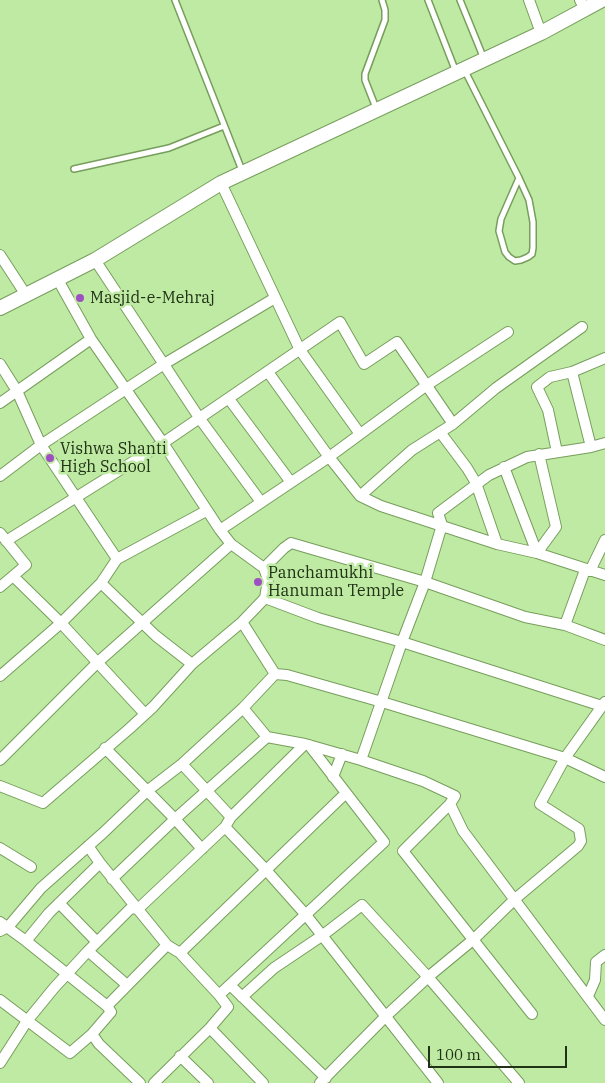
<!DOCTYPE html>
<style>
body{margin:0}
#map{position:relative;width:605px;height:1083px;overflow:hidden;background:#bfeaa3;font-family:"IBM Plex Serif",serif}
canvas{display:block}
.scale{position:absolute;left:428px;top:1046px;width:139px;height:22px;box-sizing:border-box;border:2px solid #213216;border-top:0;padding-left:6px;font-size:15px;line-height:18px;white-space:nowrap;color:#213216;-webkit-text-stroke:4px #bfeaa3;paint-order:stroke}
</style>
<div id="map">
<canvas width="605" height="1083"></canvas>
<div class="scale">100 m</div>
</div>
<script>
const context = document.querySelector('canvas').getContext('2d');
context.lineJoin = 'round';
const poly = rows => new Path2D(rows.map(r => 'M' + r).join(''));
function strokePath(path, color, width, dash) { context.strokeStyle = color; context.lineWidth = width; context.lineCap = dash ? 'butt' : 'round'; context.setLineDash(dash || []); context.stroke(path); }
function write(font, color, halo, rows, align = 'center') {
  context.font = font + ' "IBM Plex Serif",serif'; context.lineWidth = 5; context.setLineDash([]); context.textBaseline = 'middle'; context.strokeStyle = halo; context.fillStyle = color; for (const [text, x, y, turn = 0] of rows) {
    context.save(); context.translate(x, y); context.rotate((+turn || 0) * Math.PI / 180); context.textAlign = isNaN(turn) ? turn : align; if (halo) context.strokeText(text, 0, 0); context.fillText(text, 0, 0); context.restore();
  }
}
const lane = poly([
 [175,0,243,173],
 [428,0,456,72],
 [460,0,484,59],
 [464,69,519,178,529,200,533,222,533,248,532,254,528,257,521,260,515,261,509,257,505,252,499,231,501,219,519,178],
 [376,108,365,80,365,74,385,20,385,10,382,0],
 [74,169,169,148,224,126]
]);
const street = poly([
 [529,0,541,33],
 [580,0,585,9],
 [221,183,300,350,360,434],
 [0,255,26,295],
 [95,260,200,419,261,502],
 [58,280,91,339,163,443,220,530,231,544,264,568,284,548,291,543,425,582,525,617,565,625,605,640],
 [0,364,17,391,41,445,117,559,101,583,61,623,0,676],
 [268,372,329,457,360,496,381,506,497,544,537,553,605,575],
 [229,399,290,481],
 [0,403,91,339],
 [440,432,467,468,476,483,497,544],
 [591,447,572,372,605,358],
 [557,452,548,410,537,387,550,377,572,372],
 [504,467,537,553],
 [0,476,41,445,164,364,275,298],
 [360,496,412,450,453,424,496,388,582,327],
 [220,530,329,457,427,385,508,332],
 [0,533,26,565,0,587],
 [6,541,163,443,340,322,364,364,397,342,453,424],
 [537,553,556,527,539,454],
 [117,559,206,511],
 [264,568,268,580,265,598],
 [590,571,605,540],
 [13,576,61,623,145,714],
 [101,583,156,636,192,664],
 [242,622,275,674],
 [565,625,585,570],
 [243,708,267,737,305,744,361,760,423,781,455,796,450,804,403,851,532,1014],
 [105,748,175,819,202,849],
 [0,760,98,662,231,544],
 [361,760,402,642,425,582,442,525,438,513,489,475,527,457,591,447,605,443],
 [182,764,231,817],
 [333,777,342,754],
 [0,786,43,803,129,729,153,707,192,664,242,622,265,598,318,618,402,642,602,706],
 [450,804,463,831,605,1020],
 [225,827,266,870,306,915,438,1083],
 [88,846,100,863],
 [0,848,31,867],
 [112,879,175,819,267,737],
 [59,903,97,942],
 [0,922,26,941,49,913,100,863,167,945,180,953,219,995,228,1007,210,1028,154,1083],
 [0,931,8,927,41,888,103,833,147,791,182,764,243,708,275,674,287,675,382,702,565,758,605,777],
 [26,941,107,1006],
 [88,951,127,985],
 [180,953,345,794],
 [230,985,326,1078],
 [219,995,384,842,309,745],
 [588,996,595,980,596,962,605,955],
 [242,997,274,968,323,935,362,905,428,977,519,1083],
 [0,1000,70,1053,92,1034,99,1044,140,1083],
 [210,1028,263,1083],
 [92,1034,111,1012,107,1006,167,945],
 [180,1056,208,1083],
 [0,1063,27,1021,54,988,88,951,131,908,138,909,225,827,231,817,305,744],
 [320,1083,386,1016,428,977,474,939,515,899,578,846,581,841,579,829,540,804,565,758,605,702]
]);
const secondary = poly([
 [0,308,95,260,221,183,541,33,602,0]
]);
strokePath(lane, '#779e5c', 8);
strokePath(street, '#779e5c', 12);
strokePath(secondary, '#779e5c', 16);
strokePath(lane, '#fff', 5);
strokePath(street, '#fff', 10);
strokePath(secondary, '#fff', 14);
for (const [x, y, r, color] of [
 [80,298,5,"#9d50c1"],
 [50,458,5,"#9d50c1"],
 [258,582,5,"#9d50c1"]
]) { const dot = new Path2D(); dot.arc(x, y, r, 0, 2 * Math.PI); context.fillStyle = color; context.fill(dot); strokePath(dot, '#bfeaa3', 2); }
write('16px', '#213216', '#bfeaa3', [
 ["Masjid-e-Mehraj",90,298],
 ["Vishwa Shanti",60,449],
 ["High School",60,467],
 ["Panchamukhi",268,573],
 ["Hanuman Temple",268,591]
], 'left');
</script>
